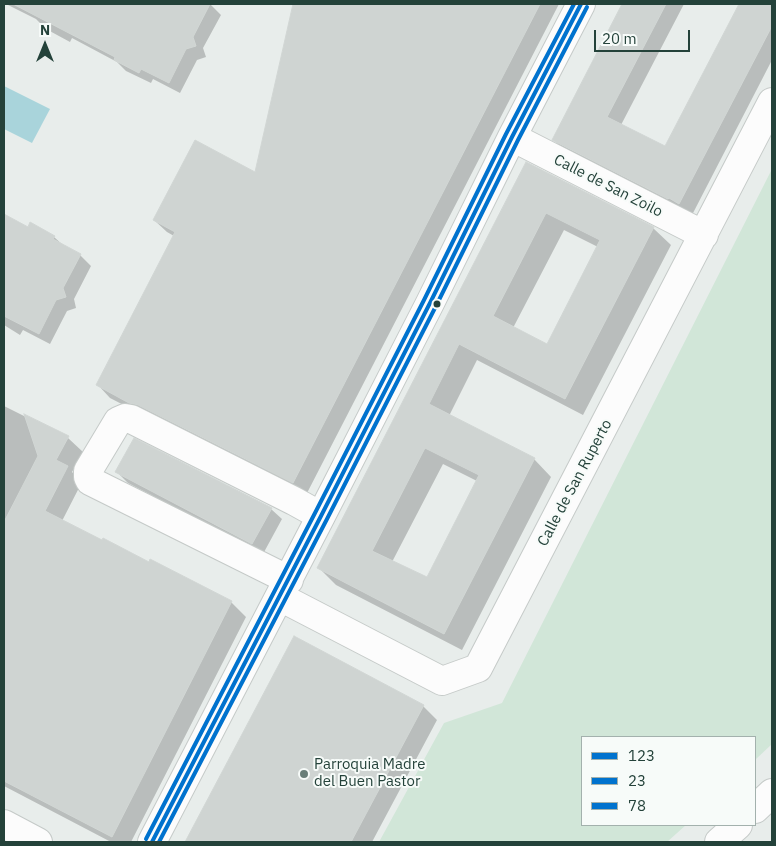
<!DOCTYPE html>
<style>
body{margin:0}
#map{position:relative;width:776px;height:846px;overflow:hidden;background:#e8edeb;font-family:"IBM Plex Sans",sans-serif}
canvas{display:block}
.frame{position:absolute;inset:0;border:5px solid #24423a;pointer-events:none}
.legend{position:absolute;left:581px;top:736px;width:175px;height:90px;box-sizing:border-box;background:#f7fbf9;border:1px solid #a3b1ad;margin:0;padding:6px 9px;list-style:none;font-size:15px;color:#24423a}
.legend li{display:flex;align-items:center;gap:10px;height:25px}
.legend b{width:25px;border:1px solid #a3b1ad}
.north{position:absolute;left:20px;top:20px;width:50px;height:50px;-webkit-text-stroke:4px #f7fbf9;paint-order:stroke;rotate:0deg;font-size:14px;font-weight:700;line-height:20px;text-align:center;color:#24423a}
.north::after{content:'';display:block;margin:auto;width:18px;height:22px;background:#24423a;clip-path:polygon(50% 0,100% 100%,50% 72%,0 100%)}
.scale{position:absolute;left:594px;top:30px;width:96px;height:22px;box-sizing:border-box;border:2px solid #24423a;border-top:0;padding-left:6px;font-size:15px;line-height:18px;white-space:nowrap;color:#24423a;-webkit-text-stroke:4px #f7fbf9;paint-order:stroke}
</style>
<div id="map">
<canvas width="776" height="846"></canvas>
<div class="frame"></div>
<ul class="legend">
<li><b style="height:6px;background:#0072ce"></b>123</li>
<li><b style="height:6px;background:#0072ce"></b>23</li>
<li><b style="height:6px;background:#0072ce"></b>78</li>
</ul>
<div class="north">N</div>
<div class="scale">20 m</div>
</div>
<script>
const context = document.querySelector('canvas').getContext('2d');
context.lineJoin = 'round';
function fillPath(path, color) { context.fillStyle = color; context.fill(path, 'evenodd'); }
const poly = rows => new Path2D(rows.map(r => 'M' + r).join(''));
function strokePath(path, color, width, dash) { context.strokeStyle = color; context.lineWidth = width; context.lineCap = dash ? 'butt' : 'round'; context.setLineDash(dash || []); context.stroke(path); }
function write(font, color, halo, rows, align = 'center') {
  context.font = font + ' "IBM Plex Sans",sans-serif'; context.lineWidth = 4; context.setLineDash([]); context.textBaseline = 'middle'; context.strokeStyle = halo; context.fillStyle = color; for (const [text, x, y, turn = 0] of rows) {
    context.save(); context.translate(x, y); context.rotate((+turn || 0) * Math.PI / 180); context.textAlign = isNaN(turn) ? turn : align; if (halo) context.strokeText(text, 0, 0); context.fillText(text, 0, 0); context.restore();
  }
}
fillPath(poly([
 [772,169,772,744,755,760,755,737,582,737,582,825,686,825,667,842,379,842,444,723,502,703]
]), '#d1e6d8');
fillPath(poly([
 [4,86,50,109,32,143,4,129]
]), '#a9d4db');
fillPath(poly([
 [6,4,210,4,221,15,203,48,206,57,197,60,180,93,153,79,151,83,126,71,117,62,72,38,70,42,46,29,36,19],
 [294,4,559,4,306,495,143,415,110,398,98,385,174,236,167,232,154,220,256,174],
 [624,4,684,4,621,125,665,148,740,4,772,4,772,60,692,215,566,152,554,140],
 [527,163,653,228,671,245,583,415,477,360,449,416,534,459,551,477,462,650,336,585,318,567],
 [564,230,598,247,548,345,513,328],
 [443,464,477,481,427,579,392,562],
 [4,215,28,228,54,237,64,246,80,255,91,266,74,299,76,308,67,311,50,344,23,330,20,335,4,325],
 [4,406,68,438,83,452,72,472,82,482,62,521,149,563,151,561,231,602,246,617,131,842,111,842,4,786],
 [117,472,271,509,282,519,263,554,128,483],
 [295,638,423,706,437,720,372,842,186,842]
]), '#0003');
const building = poly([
 [13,4,210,4,193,37,196,46,186,49,169,83,141,69,139,73,114,60,115,57,13,4],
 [293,4,540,4,293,483,138,405,129,403,96,385,175,232,153,220,195,140,255,172,293,4],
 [622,4,666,4,607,117,665,146,739,4,772,4,772,26,679,204,669,198,668,199,552,140,622,4],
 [526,162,654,227,565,399,459,344,429,404,535,458,444,634,317,568,526,162],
 [546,213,600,240,547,344,493,316,546,213],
 [425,448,479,475,427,577,372,551,425,448],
 [4,214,28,227,30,222,55,236,53,239,81,254,63,288,66,297,56,300,39,334,4,316,4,214],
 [24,414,69,436,56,460,68,466,45,511,102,540,103,538,149,562,150,559,232,601,112,837,4,781,4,522,38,456,24,414],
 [134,438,272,508,252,544,115,472,134,438],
 [294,636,424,705,351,842,185,842,294,636]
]);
fillPath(building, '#cfd4d2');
strokePath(building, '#d1d6d4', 1);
const minor = poly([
 [512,137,704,235],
 [289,580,90,481,88,477,88,471,118,421,125,418,131,419,294,501,321,516],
 [280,597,442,681,478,668,772,102],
 [755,809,772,793],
 [4,824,38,842],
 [152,842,321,516,430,303,512,137,581,4],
 [719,842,738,825]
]);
strokePath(minor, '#c5cac8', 30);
strokePath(minor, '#fcfcfc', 28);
strokePath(poly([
 [152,842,321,516,430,303,512,137,581,4]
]), '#0072ce', 4);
strokePath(poly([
 [159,842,327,519,436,306,518,140,587,7]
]), '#0072ce', 4);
strokePath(poly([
 [146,839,315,513,424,300,506,134,574,4]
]), '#0072ce', 4);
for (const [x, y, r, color] of [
 [437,304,4.5,"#24423a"],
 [304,774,5,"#697e78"]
]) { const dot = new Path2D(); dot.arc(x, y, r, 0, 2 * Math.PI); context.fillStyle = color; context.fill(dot); strokePath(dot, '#f7fbf9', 2); }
write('15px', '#24423a', '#f7fbf9', [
 ["Calle de San Zoilo",608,186,27],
 ["Calle de San Ruperto",575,483,-62]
]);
write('15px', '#24423a', '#f7fbf9', [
 ["Parroquia Madre",314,765],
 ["del Buen Pastor",314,782]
], 'left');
</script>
